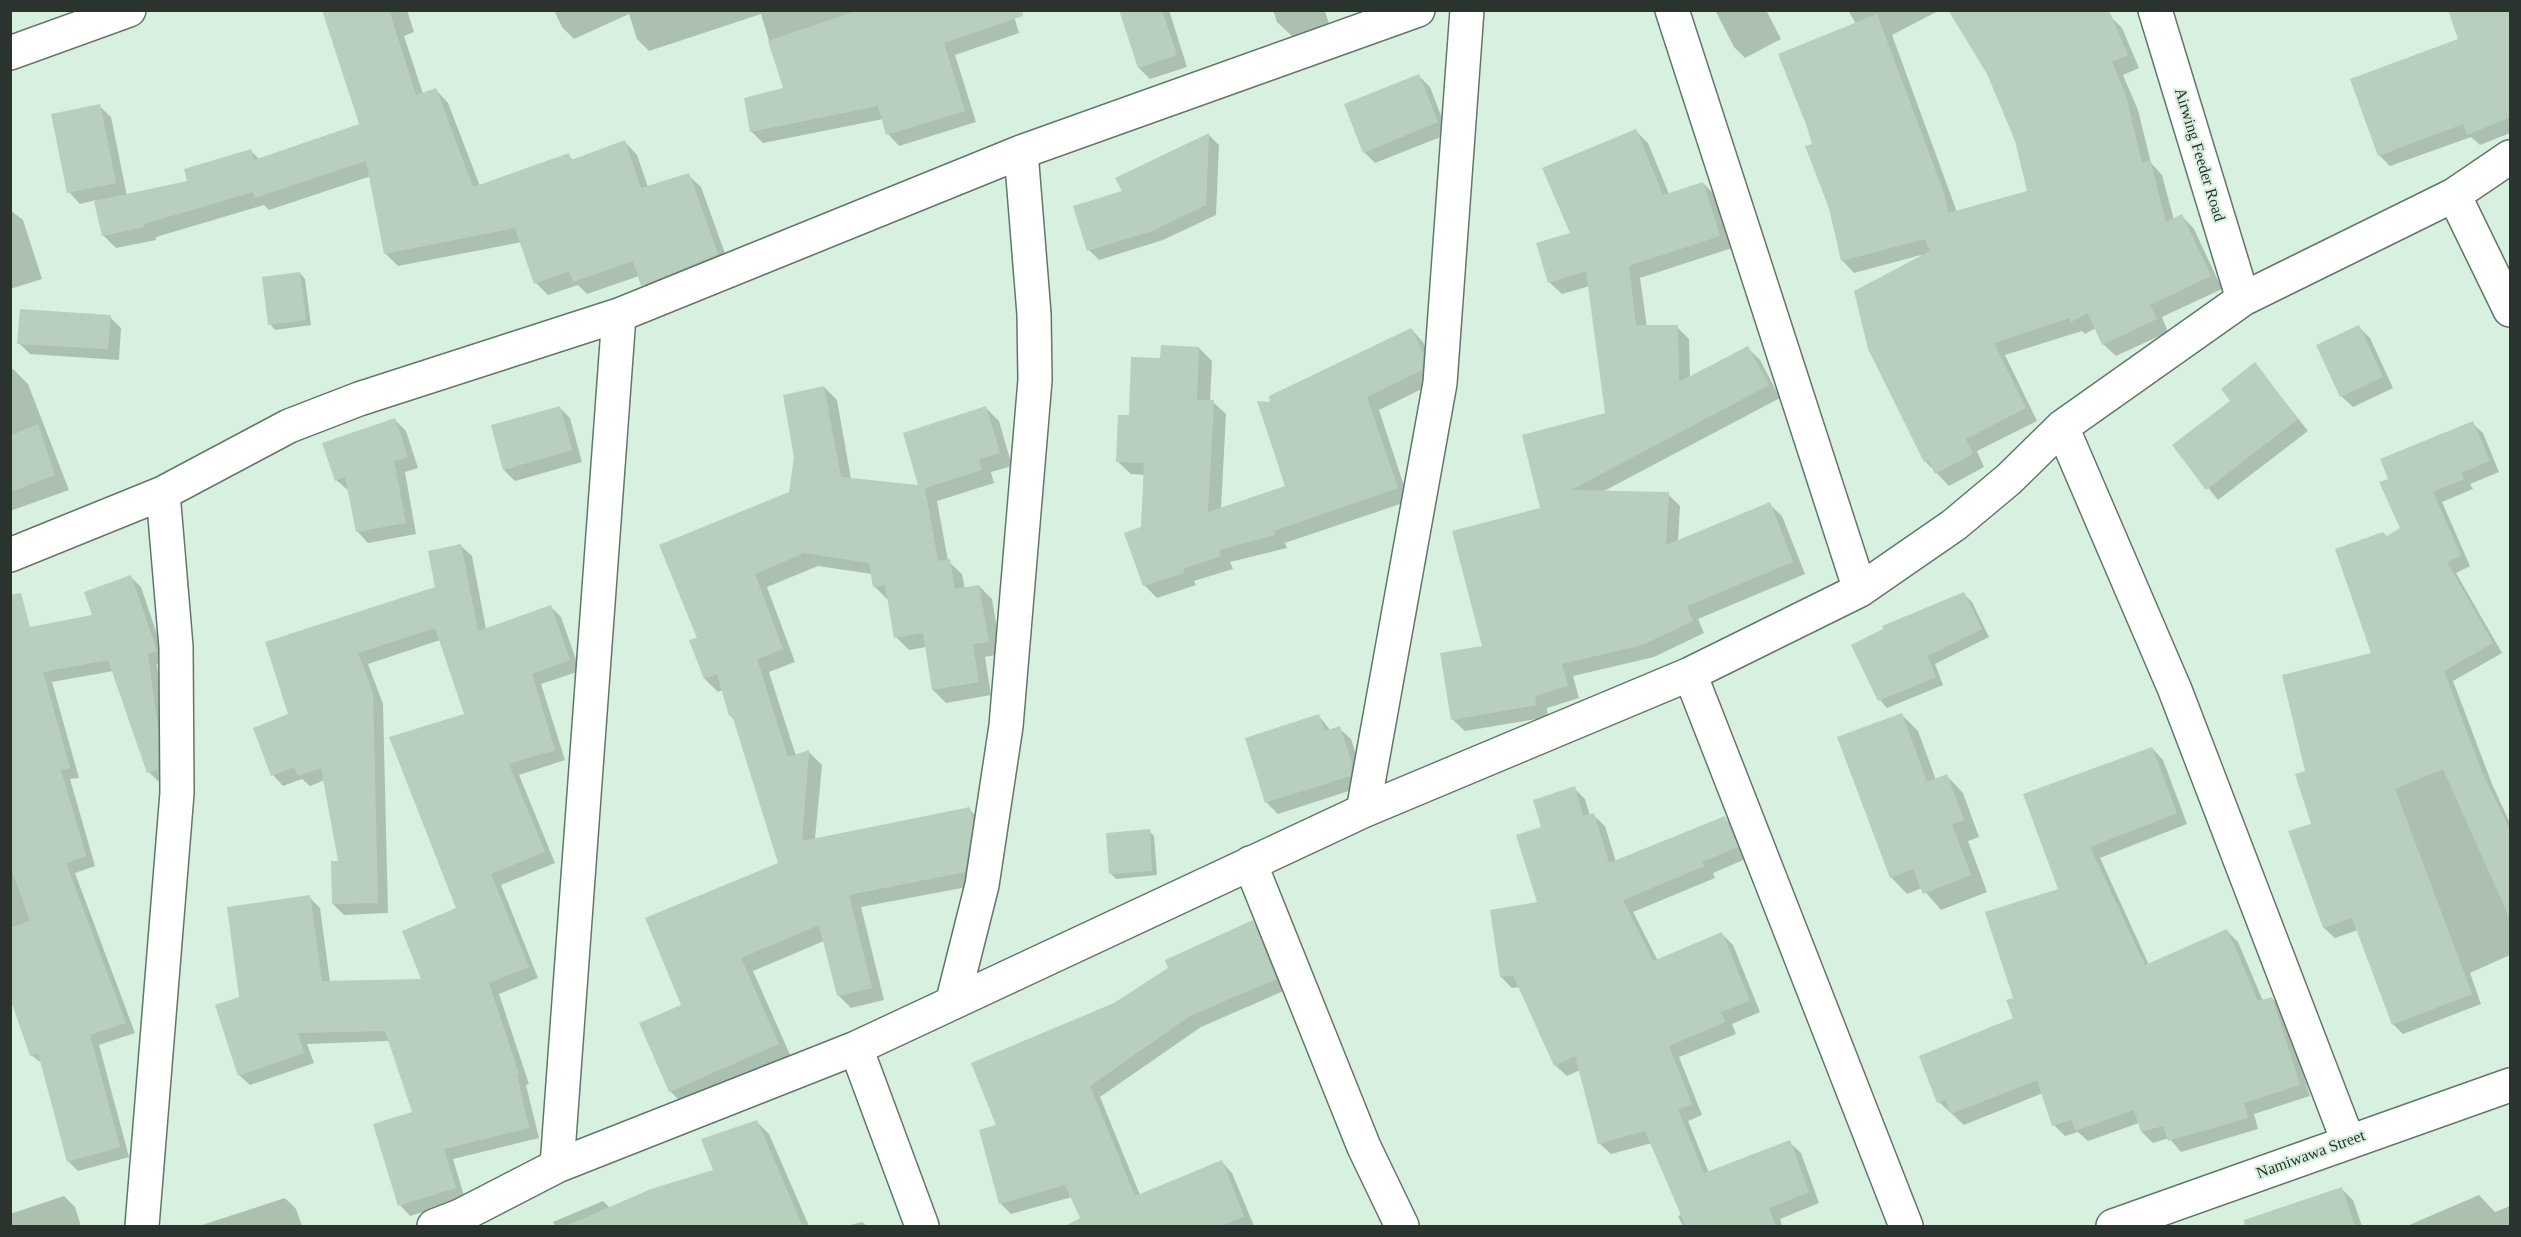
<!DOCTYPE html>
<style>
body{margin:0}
#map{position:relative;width:2521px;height:1237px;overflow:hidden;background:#d8f0df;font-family:"Times New Roman",serif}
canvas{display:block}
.frame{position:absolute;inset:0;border:12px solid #2a332d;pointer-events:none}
</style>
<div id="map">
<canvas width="2521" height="1237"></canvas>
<div class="frame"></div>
</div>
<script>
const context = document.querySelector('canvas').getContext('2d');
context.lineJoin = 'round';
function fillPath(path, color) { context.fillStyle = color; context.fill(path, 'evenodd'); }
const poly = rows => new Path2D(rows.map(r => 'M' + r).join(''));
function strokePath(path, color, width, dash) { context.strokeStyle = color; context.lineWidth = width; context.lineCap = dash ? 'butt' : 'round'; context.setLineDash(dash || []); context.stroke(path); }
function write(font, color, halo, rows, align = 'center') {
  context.font = font + ' "Times New Roman",serif'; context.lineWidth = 4.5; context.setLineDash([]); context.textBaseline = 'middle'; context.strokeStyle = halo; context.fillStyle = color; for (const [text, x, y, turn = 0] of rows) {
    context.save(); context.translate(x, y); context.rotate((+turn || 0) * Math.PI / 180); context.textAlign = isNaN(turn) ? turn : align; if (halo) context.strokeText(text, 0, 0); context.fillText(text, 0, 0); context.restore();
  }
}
fillPath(poly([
 [330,10,407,10,414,32,404,36,423,94,436,90,448,103,480,186,568,155,573,160,625,142,637,155,648,187,688,175,701,187,730,267,655,298,643,285,639,276,587,294,578,285,548,295,536,283,522,242,398,266,385,253,371,176,269,210,264,205,156,237,156,240,116,248,103,235,96,200,80,204,69,192,99,106,111,117,127,196,189,183,251,151,260,160,361,125],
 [554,10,1012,10,1019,33,955,55,976,122,899,146,888,134,883,119,763,143,751,131,784,90,761,14,649,51,637,39,629,14,574,39,562,27],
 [1121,10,1169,10,1187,67,1150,79,1139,68],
 [1273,10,1329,10,1325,12,1330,26,1294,38,1277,22],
 [1715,10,1766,10,1781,39,1745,58,1734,47],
 [1848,10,1940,10,1892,35,1957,212,2029,192,2110,16,2122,28,2139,68,2123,75,2138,110,2151,163,2162,175,2174,220,2182,216,2194,229,2222,289,2162,317,2168,332,2116,356,2103,344,2096,328,2085,334,2082,331,2005,355,2037,421,1977,451,1984,467,1949,486,1925,461,1921,255,1854,273,1842,260,1813,145,1856,24],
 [2510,10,2510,133,2480,145,2471,137,2390,166,2379,155,2460,40],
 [1419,76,1430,87,1448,134,1375,163,1364,152],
 [1636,131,1648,143,1669,194,1703,183,1715,195,1732,248,1640,278,1647,327,1677,327,1689,339,1690,378,1748,348,1760,360,1780,398,1602,492,1668,494,1680,506,1678,541,1769,504,1782,516,1805,574,1698,619,1704,633,1654,657,1573,676,1579,698,1547,708,1548,717,1465,731,1452,719,1542,509,1606,415,1590,286,1562,294,1549,282,1572,234],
 [1209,135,1219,145,1216,215,1163,240,1099,260,1089,250,1124,192,1117,178],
 [10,210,23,220,42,279,10,289],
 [300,273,305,279,311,325,275,330,270,324],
 [110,317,121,328,119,360,30,354,19,343],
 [2359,327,2370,338,2393,388,2353,407,2341,396],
 [1411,329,1423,342,1435,367,1434,383,1379,410,1409,501,1285,543,1287,548,1230,562,1233,569,1194,581,1196,585,1157,598,1144,585,1142,528,1145,475,1131,474,1118,462,1130,416,1162,359,1199,348,1212,361,1210,402,1213,402,1226,414,1221,509,1287,487,1272,403],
 [2255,364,2308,431,2218,500,2174,445,2232,401],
 [13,369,28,384,69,490,10,511,10,370],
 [824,387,837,400,851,479,921,487,986,408,999,421,1012,466,991,472,994,483,937,501,948,561,962,574,965,589,979,586,992,599,1001,654,985,657,991,695,946,703,933,690,927,647,909,650,896,637,888,600,875,587,872,574,818,566,767,587,795,662,769,672,796,756,809,752,822,765,815,839,969,809,982,822,978,885,861,907,884,1000,851,1008,838,995,824,941,753,971,791,1057,683,1104,670,1091,683,1006,780,863,735,721,731,716,723,690,718,692,705,679,699,638,791,493],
 [559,407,570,418,582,462,515,481,504,470],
 [395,420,406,431,418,468,405,472,416,534,368,543,357,531,349,491,336,480],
 [2472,423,2483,433,2499,472,2470,484,2473,489,2442,502,2470,566,2456,573,2502,653,2453,681,2492,784,2510,823,2510,955,2470,973,2481,1004,2403,1034,2393,1024,2358,930,2335,938,2324,928,2290,832,2313,825,2307,772,2373,654,2387,538,2402,529,2390,480],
 [461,546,472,556,486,629,550,606,561,617,580,671,541,684,565,760,519,775,555,863,501,885,538,978,499,994,529,1084,526,1085,539,1138,453,1159,465,1199,410,1216,400,1205,414,1113,390,1041,307,1044,314,1063,250,1085,239,1075,240,998,309,897,320,908,330,982,424,981,458,909,466,715,440,640,368,664,383,704,388,913,344,915,333,904,340,862,325,780,310,786,302,779,283,786,273,775,290,715,266,643,437,588],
 [131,577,141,587,166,661,157,664,167,741,168,780,159,782,149,772,113,671,52,682,79,778,70,779,95,866,75,873,135,1033,99,1045,129,1157,78,1171,68,1161,43,1064,31,1055,14,1004,10,1005,10,616,27,629,94,616],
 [1964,594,1972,602,1989,637,1935,664,1943,685,1887,708,1880,700],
 [1318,715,1331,731,1339,728,1351,739,1363,777,1361,787,1278,814,1266,802],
 [1902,715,1918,731,1936,780,1947,776,1963,793,1979,837,1968,841,1987,892,1941,910,1922,888,1907,894,1891,877],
 [2152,748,2163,760,2187,824,2100,858,2149,965,2227,931,2238,942,2263,1001,2272,998,2283,1009,2310,1096,2254,1114,2258,1129,2181,1152,2169,1138,2153,1143,2142,1132,2139,1123,2088,1141,2078,1132,2065,1136,2054,1125,2043,1093,1964,1125,1939,1102,2015,1019,2015,999,2060,890],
 [1574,788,1585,799,1590,816,1593,815,1605,826,1616,862,1725,818,1736,829,1748,858,1713,873,1715,878,1633,912,1658,961,1722,934,1733,945,1760,1012,1732,1024,1736,1034,1679,1057,1702,1115,1688,1121,1709,1173,1789,1142,1801,1153,1819,1203,1780,1219,1782,1226,1683,1226,1678,1216,1683,1214,1652,1143,1611,1154,1599,1143,1580,1070,1567,1076,1555,1065,1520,987,1512,988,1501,977,1539,903,1543,828],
 [1149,831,1154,836,1157,875,1116,879,1111,874],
 [1252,922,1263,933,1286,990,1201,1027,1100,1097,1140,1195,1222,1162,1232,1173,1254,1226,1086,1226,1072,1197,1011,1214,1000,1203,998,1126,1115,1005],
 [757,1122,769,1134,809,1226,555,1226,553,1222,603,1201,610,1208,715,1171],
 [2342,1189,2353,1200,2362,1226,2263,1226],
 [2479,1195,2495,1212,2510,1206,2510,1226,2407,1226],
 [64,1196,75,1207,81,1226,10,1226,10,1214],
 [285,1198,296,1209,302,1226,199,1226],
 [862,1222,867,1226,847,1226]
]), '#0003');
fillPath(poly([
 [322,10,389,10,416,95,436,88,473,187,569,153,571,160,625,140,641,188,689,173,718,254,641,286,633,261,573,282,569,271,534,284,515,228,384,254,366,161,255,198,253,192,144,224,144,227,102,236,94,201,187,181,184,169,251,149,254,160,359,124],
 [859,10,1022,10,1023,16,944,43,965,111,886,135,878,106,750,132,744,98,783,88,768,41],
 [1119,10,1162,10,1177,55,1138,68],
 [1948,10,2109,10,2128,55,2112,62,2126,96,2142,163,2150,160,2166,222,2182,214,2211,276,2150,305,2157,319,2102,345,2088,313,2071,322,2069,318,1994,343,2026,408,1966,439,1973,454,1935,474,1928,460,1924,462,1868,349,1854,291,1930,251,1925,239,1841,261,1830,211,1805,146,1812,144,1807,127,1778,54,1877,14,1944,193,1948,213,2027,191,2015,141,1987,74],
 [2448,10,2511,10,2511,117,2467,135,2463,124,2378,156,2350,79,2458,39],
 [1419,74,1438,122,1363,153,1344,104],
 [100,104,116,183,67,193,51,114],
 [1636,129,1663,195,1703,182,1720,236,1629,266,1636,325,1678,325,1679,382,1748,346,1769,385,1571,490,1669,492,1666,545,1770,502,1793,562,1687,606,1693,621,1642,645,1562,664,1568,686,1535,696,1537,705,1451,720,1440,653,1482,646,1452,531,1540,508,1522,435,1605,413,1586,271,1548,283,1536,243,1570,233,1542,168],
 [1209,133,1206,205,1152,231,1087,251,1073,206,1122,191,1115,178],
 [300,272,306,320,268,325,262,277],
 [20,309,111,315,108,349,17,344],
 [2359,325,2383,377,2340,397,2316,345],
 [1411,328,1423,353,1422,370,1367,397,1398,488,1274,531,1275,535,1219,550,1221,556,1183,569,1184,573,1143,586,1124,533,1141,527,1144,463,1116,462,1118,415,1129,415,1131,357,1160,358,1161,345,1199,347,1197,400,1214,400,1208,512,1285,486,1257,401,1270,402,1269,396],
 [2255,362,2298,419,2206,490,2172,445,2230,401,2221,389],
 [824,386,841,477,918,485,903,433,986,406,1000,453,979,459,982,470,925,488,938,561,950,559,955,589,979,585,989,642,973,644,979,682,932,690,923,633,894,638,885,585,873,587,869,563,804,553,755,574,783,649,757,659,788,757,809,750,802,841,970,807,973,821,965,872,849,895,872,988,837,996,819,925,741,958,779,1044,669,1092,639,1023,681,1005,645,918,778,863,732,715,729,716,717,674,704,679,689,640,697,638,659,545,789,492,794,457,783,395],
 [560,406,572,450,503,470,491,425],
 [395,418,408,457,394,461,406,523,356,532,345,477,335,481,322,443],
 [2473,421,2490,461,2461,473,2464,479,2433,492,2461,556,2447,562,2493,643,2444,671,2482,772,2511,832,2511,921,2443,769,2395,789,2472,994,2392,1025,2352,918,2323,928,2288,831,2311,824,2295,774,2305,771,2282,675,2371,653,2335,549,2383,532,2387,536,2400,528,2379,482,2388,479,2380,459],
 [38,424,55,475,10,492,10,436],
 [461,544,478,631,551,605,570,660,532,674,555,750,509,764,545,852,491,874,529,967,489,983,519,1074,517,1074,529,1128,444,1149,456,1188,398,1206,373,1124,412,1112,385,1031,298,1033,304,1053,238,1076,215,1005,239,997,227,907,310,895,322,981,421,979,402,931,456,908,389,737,464,714,435,628,358,653,373,692,378,903,332,904,331,861,338,861,321,768,298,776,294,767,271,776,253,728,288,714,265,642,435,587,428,551],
 [131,575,157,651,148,654,158,730,158,770,147,773,108,660,43,672,70,768,61,770,86,856,66,863,126,1023,90,1035,120,1147,67,1162,38,1053,30,1056,10,998,10,928,30,921,10,865,10,595,21,593,30,627,92,615,84,592],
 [1964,592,1982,629,1928,656,1936,677,1878,701,1851,645,1883,629,1882,626],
 [1902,713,1927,782,1947,774,1964,820,1952,824,1971,875,1923,894,1913,869,1890,878,1837,737],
 [1319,714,1325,731,1340,726,1352,764,1350,776,1265,803,1245,738],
 [2152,747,2177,813,2090,847,2145,965,2227,929,2258,1001,2272,997,2300,1085,2244,1103,2248,1118,2168,1141,2163,1126,2141,1132,2134,1110,2075,1131,2072,1120,2052,1126,2037,1080,1951,1114,1946,1100,1937,1103,1919,1056,2013,1018,2006,1000,2013,998,1985,912,2058,889,2023,794],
 [1575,786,1583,816,1594,813,1609,863,1725,816,1738,847,1702,862,1705,866,1623,900,1653,961,1722,932,1750,1001,1721,1012,1725,1022,1669,1046,1692,1104,1678,1110,1704,1173,1790,1140,1809,1192,1769,1208,1776,1227,1686,1227,1645,1131,1598,1144,1575,1056,1554,1066,1513,975,1500,977,1490,910,1537,902,1516,835,1541,827,1533,800],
 [1150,829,1152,871,1109,874,1106,833],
 [1253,920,1276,979,1190,1016,1090,1086,1135,1196,1222,1160,1244,1216,1219,1227,1063,1227,1080,1218,1065,1185,999,1204,979,1130,996,1125,971,1063,1114,1003,1168,968,1165,960],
 [757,1120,803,1227,564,1227,651,1189,713,1170,701,1139],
 [2342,1187,2355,1227,2245,1227,2244,1220]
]), '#b8cfbe');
const minor = poly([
 [1672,10,1860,590],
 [2155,10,2243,299],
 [10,53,129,10],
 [2454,195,2510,310],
 [2062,427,2175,690,2348,1141],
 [10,555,163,493,289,426,359,399,619,315,1021,152,1418,10],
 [1690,674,1906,1226],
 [1363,811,1440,383,1467,10],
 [1250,863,1364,1147,1402,1226],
 [953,1000,982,885,1006,726,1035,380,1034,314,1021,152],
 [856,1048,922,1226],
 [557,1166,619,315],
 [142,1226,177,793,176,647,163,493],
 [434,1226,460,1216,557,1166,856,1048,1363,811,1690,674,1860,590,1954,525,2009,479,2062,427,2243,299,2454,195,2510,157],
 [2113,1226,2510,1085]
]);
strokePath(minor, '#627768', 36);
strokePath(minor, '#fff', 33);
write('16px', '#2a332d', '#d8f0df', [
 ["Airwing Feeder Road",2199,155,73],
 ["Namiwawa Street",2311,1155,-20]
]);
</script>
